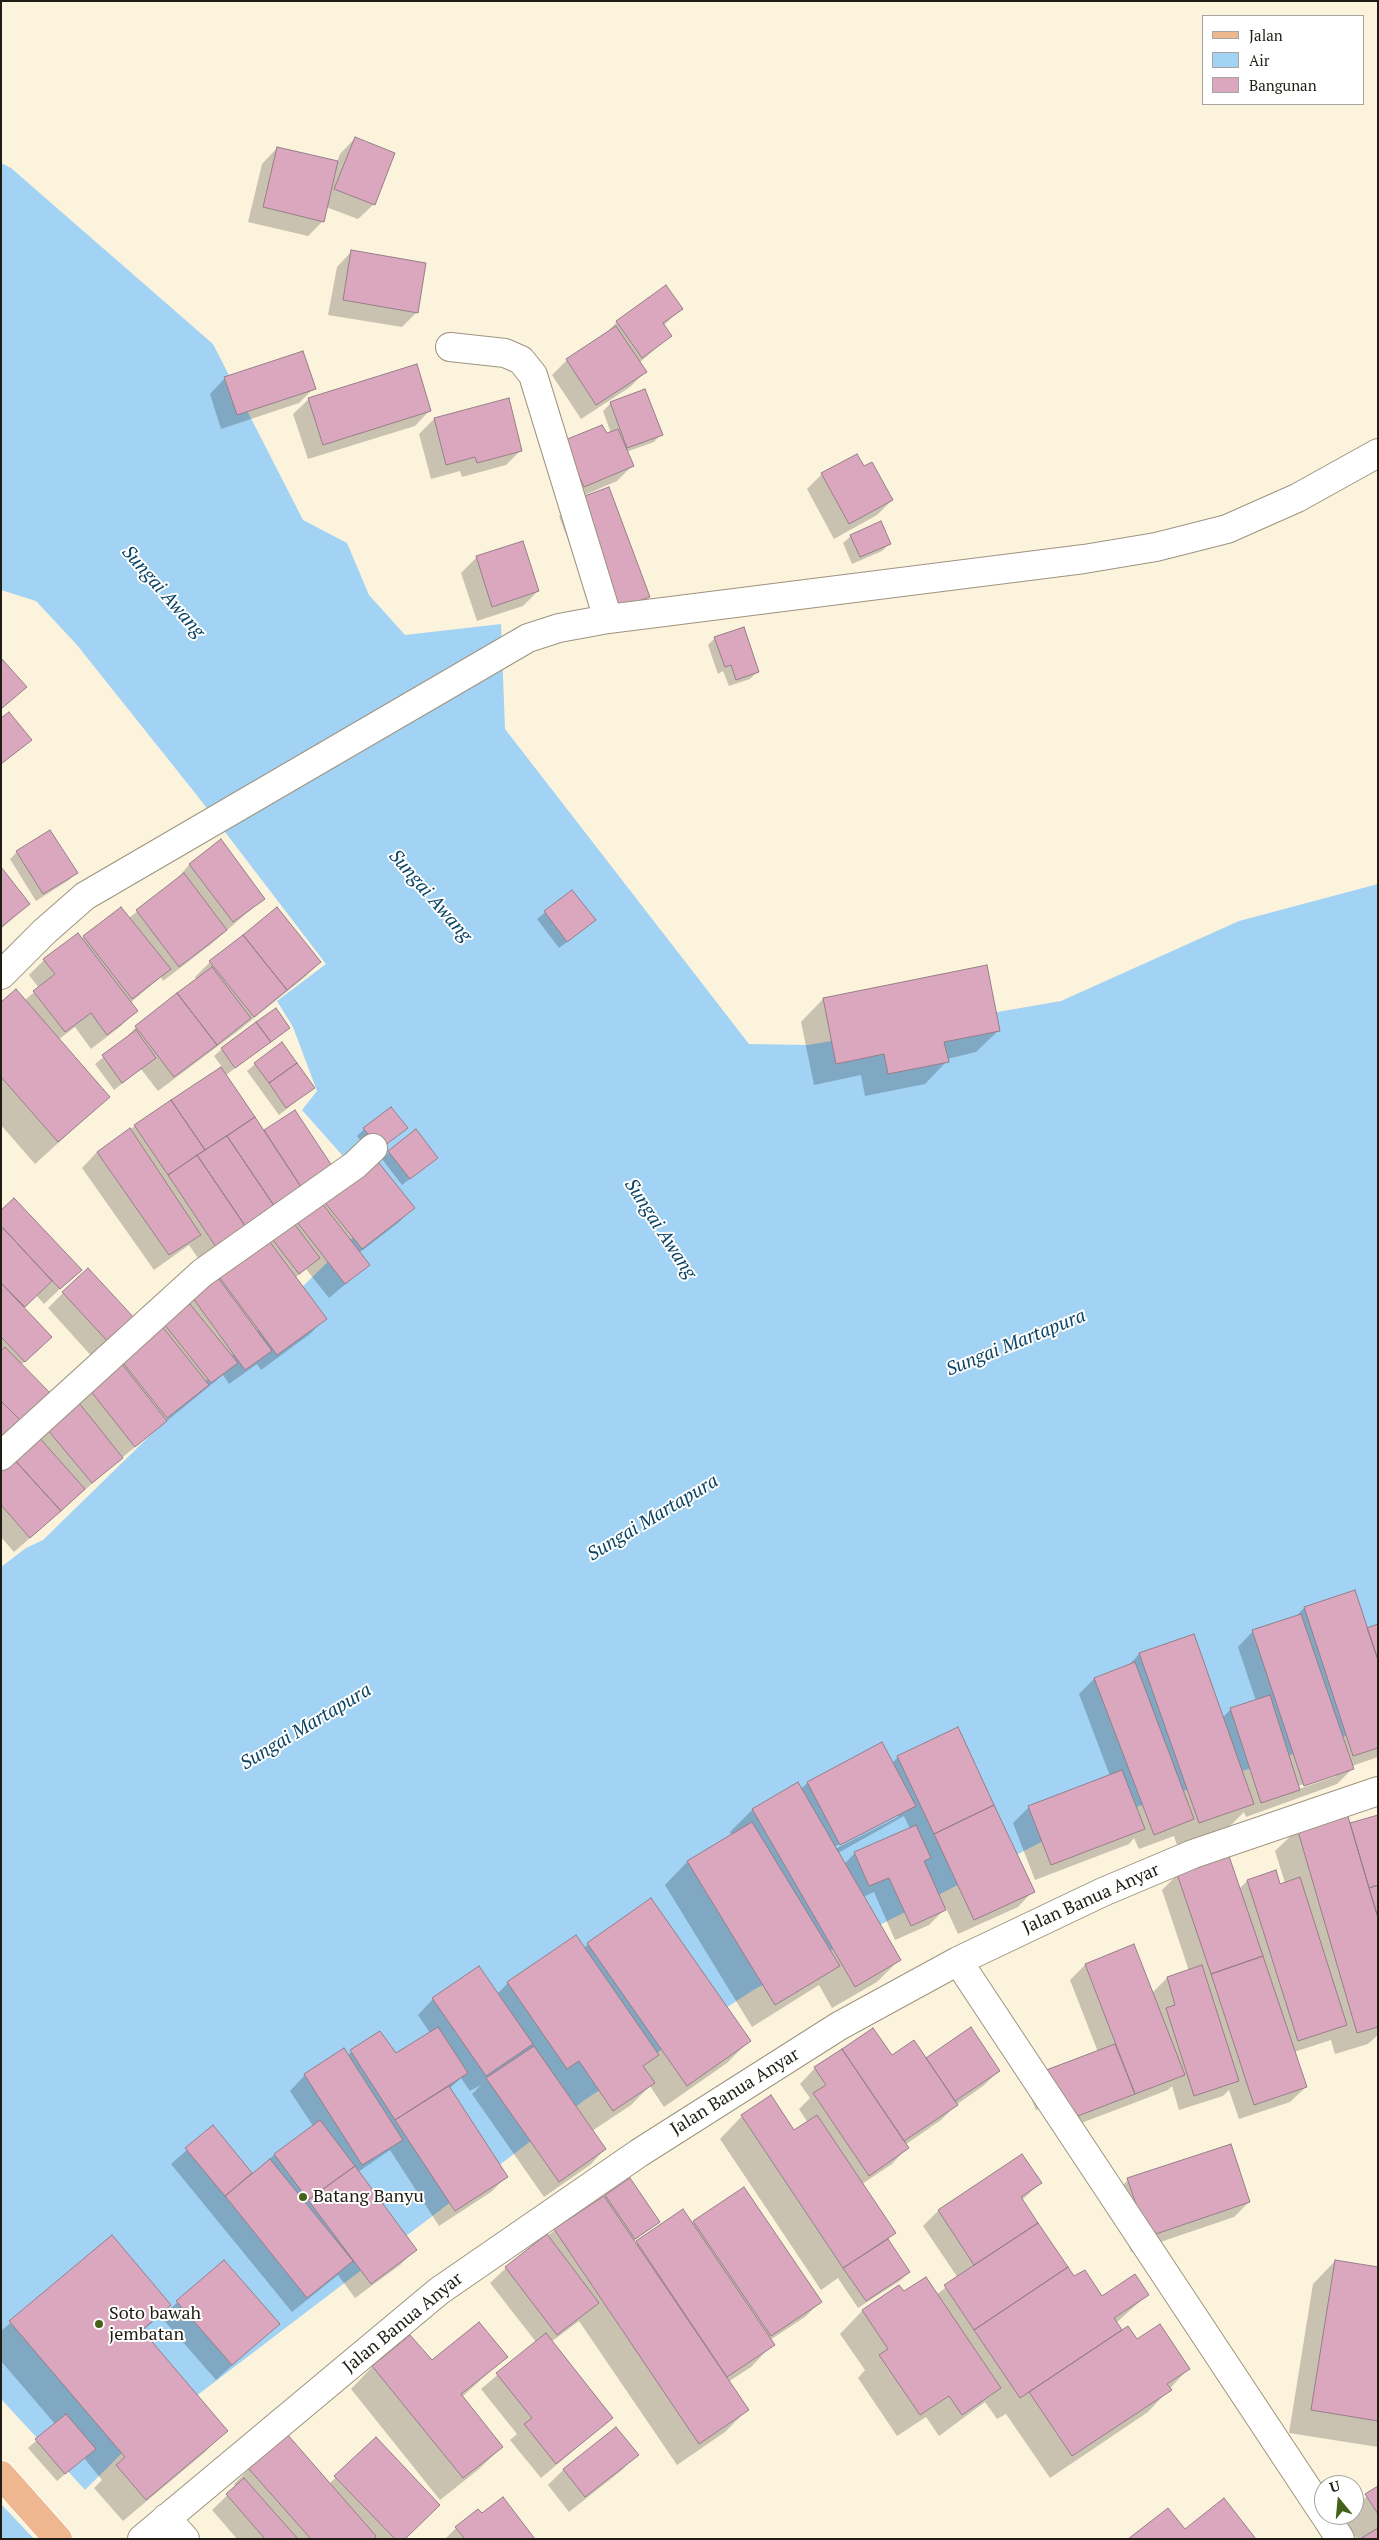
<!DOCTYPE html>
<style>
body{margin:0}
#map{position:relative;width:1379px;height:2540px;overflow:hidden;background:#fcf3dc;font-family:"PT Serif",serif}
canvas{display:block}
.frame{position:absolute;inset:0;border:2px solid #201d14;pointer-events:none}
.legend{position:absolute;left:1202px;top:15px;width:162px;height:90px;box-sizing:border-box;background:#fff;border:1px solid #a6a5a1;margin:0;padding:6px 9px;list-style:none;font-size:15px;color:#201d14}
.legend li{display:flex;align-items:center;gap:10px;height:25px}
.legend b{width:25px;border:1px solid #a6a5a1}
.north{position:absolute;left:1314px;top:2475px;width:50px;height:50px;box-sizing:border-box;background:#fff;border:1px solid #a6a5a1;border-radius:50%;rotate:343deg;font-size:14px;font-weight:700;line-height:20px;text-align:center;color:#201d14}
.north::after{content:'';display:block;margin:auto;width:18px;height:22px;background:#446319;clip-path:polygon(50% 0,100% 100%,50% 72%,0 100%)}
</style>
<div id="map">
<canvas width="1379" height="2540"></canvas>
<div class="frame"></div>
<ul class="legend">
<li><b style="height:6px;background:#eeb78f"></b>Jalan</li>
<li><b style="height:14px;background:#a2d2f4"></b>Air</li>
<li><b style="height:14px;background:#dba7bf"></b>Bangunan</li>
</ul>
<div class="north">U</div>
</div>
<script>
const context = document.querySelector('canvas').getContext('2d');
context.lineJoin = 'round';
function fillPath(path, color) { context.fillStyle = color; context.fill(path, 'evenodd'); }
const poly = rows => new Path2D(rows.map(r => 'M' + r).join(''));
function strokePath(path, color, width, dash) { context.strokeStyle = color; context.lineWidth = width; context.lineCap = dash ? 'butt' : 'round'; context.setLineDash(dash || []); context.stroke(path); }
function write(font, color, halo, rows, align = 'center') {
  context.font = font + ' "PT Serif",serif'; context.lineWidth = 4; context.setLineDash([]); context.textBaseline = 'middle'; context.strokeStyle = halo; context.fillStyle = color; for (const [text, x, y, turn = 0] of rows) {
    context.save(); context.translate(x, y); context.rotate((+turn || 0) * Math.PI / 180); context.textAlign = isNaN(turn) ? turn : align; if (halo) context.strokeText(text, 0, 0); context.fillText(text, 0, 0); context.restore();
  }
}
fillPath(poly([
 [1,163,11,168,213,344,303,520,347,543,369,595,405,635,501,624,505,729,749,1044,808,1045,1061,1001,1239,921,1378,884,1378,1725,1057,1834,755,1989,586,2099,124,2451,36,2539,1,2539,1,1567,26,1548,43,1540,383,1208,342,1155,302,1110,317,1091,293,1027,277,1001,326,964,199,798,77,645,36,601,1,590]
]), '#a2d2f4');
fillPath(poly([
 [1,2399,87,2492,39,2539,34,2539,1,2504]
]), '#fcf3dc');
fillPath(poly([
 [355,138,374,204,358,219,326,207,323,221,308,236,248,222,262,164,277,148,337,162,340,154],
 [352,251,417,312,402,327,328,315,337,267],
 [665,287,681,309,663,326,670,336,639,363,645,372,630,387,581,419,552,375,567,360,603,336,617,322],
 [225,378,314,388,299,403,221,429,210,394],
 [644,391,661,434,654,442,626,452,632,466,617,481,580,497,649,596,634,612,594,610,559,516,578,498,557,495,549,476,611,433,603,411,610,404],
 [309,399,430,410,415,426,308,459,293,414],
 [434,419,521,450,506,465,462,477,460,471,431,479,419,434],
 [863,468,892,500,877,515,834,539,807,489,822,474],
 [851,536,889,544,882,551,852,564,843,543],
 [477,557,538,591,523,606,477,621,461,573],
 [715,638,758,671,750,679,729,686,723,671,718,674,708,645],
 [221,841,263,899,210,945,163,981,161,977,130,1003,136,1011,121,1026,91,1049,75,1027,58,1040,109,1097,35,1164,1,1125,1,1004,24,1001,39,988,29,975,44,960,84,937,129,918,175,881,189,865],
 [17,852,76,873,69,880,36,901,10,859],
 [1,869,29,904,1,929],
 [571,891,587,927,559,948,537,919],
 [210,962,320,962,305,977,238,1031,158,1091,141,1069,114,1090,95,1064,121,1043,136,1027,197,980,195,977],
 [986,966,999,1030,976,1052,947,1059,947,1061,925,1084,865,1096,861,1075,814,1085,801,1022,823,999],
 [289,1028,226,1075,264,1132,294,1112,336,1174,204,1267,189,1245,154,1270,82,1168,97,1152,135,1126,222,1067,214,1056,222,1049],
 [255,1064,313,1088,279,1115,247,1071],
 [406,1128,372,1155,413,1208,398,1223,359,1253,368,1265,329,1298,306,1269,295,1278,325,1318,310,1334,261,1370,257,1364,229,1384,223,1375,118,1461,14,1552,1,1537,1,1466,175,1310,371,1154,357,1136,364,1129],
 [389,1152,437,1158,402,1185,382,1159],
 [1,1212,80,1270,44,1304,36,1295,23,1308,35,1352,21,1365,1,1447],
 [63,1293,135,1321,95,1360,48,1308],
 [1304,1608,1366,1630,1378,1626,1378,1757,1352,1766,1352,1769,1337,1784,1246,1817,1244,1812,1230,1826,1177,1845,1174,1836,1139,1849,1134,1838,1129,1844,1035,1880,1013,1823,1029,1807,1110,1776,1079,1694,1094,1679,1128,1666,1139,1654,1193,1636,1222,1718,1231,1709,1256,1701,1238,1647,1253,1631,1295,1617],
 [1336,1774,1336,1776,1299,1789,1298,1786],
 [882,1743,892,1763,898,1757,1033,1891,1018,1907,958,1934,946,1908,929,1925,895,1940,874,1892,863,1897,900,1959,877,1982,832,2008,819,1985,752,2027,665,1885,687,1862,732,1836,730,1832,752,1810,798,1784,801,1789,807,1783],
 [898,1814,898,1817,835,1849,834,1847],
 [904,1816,910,1829,855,1853,844,1864,838,1853],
 [1378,1816,1378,2035,1368,2044,1335,2054,1331,2040,1294,2052,1306,2087,1290,2102,1239,2119,1229,2090,1223,2096,1179,2110,1172,2086,1168,2090,1055,2133,1045,2107,1036,2110,1027,2088,1098,2052,1070,1980,1085,1965,1134,1946,1152,1993,1167,1978,1189,1971,1162,1890,1177,1875,1239,1889,1247,1881,1275,1872,1279,1885,1285,1883,1275,1851,1298,1829,1349,1826],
 [588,1944,750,2040,727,2063,664,2107,650,2086,631,2105,592,2131,605,2149,590,2165,544,2197,472,2094,481,2085,470,2091,461,2078,449,2089,506,2177,491,2192,439,2226,390,2150,358,2172,415,2250,400,2265,355,2298,338,2275,292,2312,171,2164,213,2127,252,2175,275,2154,313,2126,290,2091,305,2075,343,2050,347,2055,380,2033,395,2055,430,2033,418,2015,433,1999,479,1967,497,1994,508,1983,584,1948],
 [891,2057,925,2060,999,2071,983,2086,956,2105,941,2120,905,2145,907,2148,892,2164,862,2184,894,2233,887,2240,909,2272,901,2280,858,2308,838,2278,821,2290,720,2139,742,2116,794,2131,808,2123,799,2109,810,2098,800,2084,815,2068],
 [1022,2155,1040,2183,1022,2200,1074,2278,1102,2298,1147,2295,1116,2323,1121,2332,1188,2369,1148,2412,1050,2478,1006,2414,997,2419,985,2402,939,2436,926,2417,897,2436,858,2378,865,2370,840,2334,862,2311,899,2287,903,2293,936,2295,958,2278,923,2226,938,2211],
 [630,2180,658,2222,633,2242,635,2244,694,2222,820,2302,805,2317,770,2340,773,2344,751,2367,728,2382,747,2410,725,2432,677,2465,579,2321,551,2342,612,2418,541,2478,510,2440,517,2434,481,2389,536,2342,490,2283,506,2268,555,2230],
 [1128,2180,1249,2202,1234,2217,1131,2252,1113,2195],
 [111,2237,170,2305,142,2332,226,2431,204,2453,123,2521,94,2488,102,2480,84,2458,57,2481,28,2448,55,2424,1,2361,1,2331],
 [224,2261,278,2324,216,2380,161,2317],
 [1335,2261,1378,2268,1378,2447,1289,2433,1313,2284],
 [506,2357,462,2397,502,2447,479,2469,440,2500,351,2389,373,2366],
 [375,2439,404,2539,237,2539,212,2510,236,2487,234,2484,249,2469,329,2484],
 [637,2454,622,2470,569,2512,548,2485,563,2470],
 [1378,2488,1378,2539,1357,2539,1343,2518,1346,2515,1354,2515,1354,2507],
 [482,2515,534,2539,445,2539,456,2528]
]), '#0003');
const building = poly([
 [355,137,395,153,375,205,334,189,355,137],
 [277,147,338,161,324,222,263,207,277,147],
 [351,250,426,263,418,313,343,300,351,250],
 [666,285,683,309,663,323,672,336,642,358,616,321,666,285],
 [616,326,647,372,596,405,566,359,616,326],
 [303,351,316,389,237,415,224,377,303,351],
 [417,364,431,411,323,445,308,398,417,364],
 [645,389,663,435,627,448,610,402,645,389],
 [509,398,522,451,477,463,475,457,446,465,434,418,509,398],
 [602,425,607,433,618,429,634,466,584,487,580,478,572,481,565,440,602,425],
 [857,454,864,466,872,462,893,500,849,524,821,473,857,454],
 [609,487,650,597,619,608,574,500,609,487],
 [881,521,891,544,860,557,850,535,881,521],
 [523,541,539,591,492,607,476,556,523,541],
 [744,627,759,672,736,680,731,665,725,667,714,637,744,627],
 [1,658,27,687,1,709,1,658],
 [9,712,32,740,1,764,1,718,9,712],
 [50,830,78,873,43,894,16,851,50,830],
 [221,839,265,899,233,922,189,864,221,839],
 [1,867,30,904,1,927,1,867],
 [184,873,227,930,179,967,136,910,184,873],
 [572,890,596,920,567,942,544,911,572,890],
 [121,907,171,969,132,999,83,936,121,907],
 [277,907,321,962,287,990,243,935,277,907],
 [78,933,138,1011,107,1035,91,1013,65,1032,33,991,55,974,43,959,78,933],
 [243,935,287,990,254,1017,209,961,243,935],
 [987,965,1000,1031,944,1042,949,1062,888,1074,884,1054,836,1064,823,998,987,965],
 [212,967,251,1018,217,1045,177,993,212,967],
 [16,989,110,1097,58,1142,1,1077,1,1002,16,989],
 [177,993,217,1045,174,1077,135,1026,177,993],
 [276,1008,290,1028,271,1042,256,1022,276,1008],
 [256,1022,271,1042,235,1068,221,1048,256,1022],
 [136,1030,156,1058,122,1083,102,1055,136,1030],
 [282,1042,297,1063,269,1083,254,1063,282,1042],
 [297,1063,315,1088,286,1108,269,1083,297,1063],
 [221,1067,255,1117,205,1150,171,1100,221,1067],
 [171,1100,205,1150,168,1175,134,1125,171,1100],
 [391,1107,408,1128,380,1149,363,1128,391,1107],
 [295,1110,338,1175,307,1196,264,1130,295,1110],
 [255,1117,307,1196,279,1213,227,1136,255,1117],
 [130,1128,201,1235,169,1255,97,1152,130,1128],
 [416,1129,438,1158,410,1179,388,1151,416,1129],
 [227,1136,279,1213,250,1233,197,1155,227,1136],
 [371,1153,415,1208,362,1249,318,1194,371,1153],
 [197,1155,250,1233,220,1253,168,1175,197,1155],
 [14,1198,82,1270,60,1289,1,1226,1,1210,14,1198],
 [318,1198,370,1265,345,1284,293,1217,318,1198],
 [290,1218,320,1258,299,1274,269,1235,290,1218],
 [4,1229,52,1281,25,1307,1,1283,1,1231,4,1229],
 [267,1238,327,1319,277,1355,217,1274,267,1238],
 [88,1268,137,1321,111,1345,62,1292,88,1268],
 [216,1275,272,1351,245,1370,190,1294,216,1275],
 [1,1283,52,1337,25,1362,1,1337,1,1283],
 [189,1303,238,1363,211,1383,164,1324,189,1303],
 [161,1325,209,1385,167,1418,120,1359,161,1325],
 [5,1347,54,1397,25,1425,1,1401,1,1351,5,1347],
 [118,1359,167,1421,135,1447,86,1385,118,1359],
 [1,1401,25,1425,1,1448,1,1401],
 [79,1403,123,1458,92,1483,47,1429,79,1403],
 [36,1434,85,1489,61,1511,11,1456,36,1434],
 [11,1456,61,1511,30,1538,1,1505,1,1465,11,1456],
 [1355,1590,1378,1660,1378,1748,1353,1756,1304,1607,1355,1590],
 [1301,1614,1354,1769,1304,1786,1252,1630,1301,1614],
 [1378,1624,1378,1660,1367,1628,1378,1624],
 [1194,1634,1254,1804,1199,1823,1139,1653,1194,1634],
 [1135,1662,1194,1819,1154,1835,1094,1678,1135,1662],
 [1270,1695,1300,1790,1261,1803,1230,1708,1270,1695],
 [958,1727,994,1805,934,1834,897,1756,958,1727],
 [882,1742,916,1806,840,1845,807,1782,882,1742],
 [1122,1770,1145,1829,1051,1865,1028,1806,1122,1770],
 [798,1782,901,1960,855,1987,752,1809,798,1782],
 [994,1805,1035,1892,974,1920,934,1834,994,1805],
 [1347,1813,1378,1918,1378,2027,1357,2033,1297,1828,1347,1813],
 [1378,1815,1378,1885,1369,1888,1350,1823,1378,1815],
 [752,1822,840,1966,775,2005,687,1861,752,1822],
 [916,1825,931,1858,924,1861,946,1910,911,1926,889,1878,869,1886,854,1852,916,1825],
 [1229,1856,1263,1956,1211,1974,1177,1874,1229,1856],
 [1276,1870,1280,1884,1300,1877,1347,2025,1298,2041,1247,1880,1276,1870],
 [1378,1885,1378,1918,1369,1888,1378,1885],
 [651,1898,751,2041,687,2086,587,1943,651,1898],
 [576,1935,659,2055,643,2066,655,2083,613,2111,579,2061,567,2069,507,1982,576,1935],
 [1134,1944,1185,2075,1135,2094,1085,1964,1134,1944],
 [1263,1956,1307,2087,1254,2105,1211,1974,1263,1956],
 [1202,1965,1239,2081,1194,2096,1166,2008,1175,2005,1167,1977,1202,1965],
 [479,1966,533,2044,486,2076,432,1998,479,1966],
 [438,2027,468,2073,395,2120,350,2050,380,2031,396,2053,438,2027],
 [971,2027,1000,2071,955,2101,926,2058,971,2027],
 [873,2028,892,2055,914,2040,958,2105,904,2141,842,2049,873,2028],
 [1115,2044,1135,2094,1070,2119,1041,2072,1115,2044],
 [534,2046,606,2149,559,2182,486,2078,534,2046],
 [344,2048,403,2140,362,2165,304,2074,344,2048],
 [842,2049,909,2148,869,2176,813,2093,826,2085,814,2067,842,2049],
 [449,2086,508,2177,455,2211,395,2120,449,2086],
 [771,2095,794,2130,817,2115,896,2233,843,2268,741,2115,771,2095],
 [320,2120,355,2166,308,2200,274,2154,320,2120],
 [213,2125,252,2173,225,2196,185,2148,213,2125],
 [1231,2144,1250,2202,1147,2237,1127,2178,1231,2144],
 [1022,2154,1042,2183,1021,2197,1038,2223,974,2265,938,2210,1022,2154],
 [270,2159,353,2261,307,2298,225,2196,270,2159],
 [355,2166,417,2250,371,2284,308,2200,355,2166],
 [630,2178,660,2222,635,2239,605,2195,630,2178],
 [744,2187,822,2302,771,2336,693,2221,744,2187],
 [604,2196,749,2410,699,2444,554,2229,604,2196],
 [683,2209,775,2345,727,2377,636,2241,683,2209],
 [1038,2223,1068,2267,974,2330,944,2285,1038,2223],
 [547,2234,599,2303,557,2335,505,2267,547,2234],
 [112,2235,171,2305,142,2330,228,2431,146,2500,116,2465,125,2457,9,2321,112,2235],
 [888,2239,910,2272,866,2301,843,2268,888,2239],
 [224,2260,280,2324,232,2365,176,2301,224,2260],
 [1335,2260,1378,2267,1378,2421,1311,2410,1335,2260],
 [1068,2267,1074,2276,1085,2270,1102,2296,1135,2274,1149,2295,1114,2318,1122,2330,1020,2398,974,2330,1068,2267],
 [926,2277,1001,2388,962,2415,949,2396,920,2415,879,2355,888,2349,862,2310,899,2285,904,2291,926,2277],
 [479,2322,508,2357,461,2394,503,2447,463,2478,372,2366,410,2335,432,2360,479,2322],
 [1160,2324,1190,2369,1167,2384,1172,2390,1072,2456,1029,2392,1128,2326,1137,2339,1160,2324],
 [546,2333,613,2418,556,2464,524,2424,532,2418,496,2373,546,2333],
 [66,2414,96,2449,65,2474,35,2439,66,2414],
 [616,2427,639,2455,585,2497,563,2469,616,2427],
 [287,2434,376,2536,374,2539,311,2539,248,2468,287,2434],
 [376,2437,440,2505,405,2539,395,2539,334,2476,376,2437],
 [244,2478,298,2539,265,2539,226,2494,244,2478],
 [1378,2486,1378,2514,1365,2494,1378,2486],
 [503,2497,535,2539,465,2539,455,2527,478,2509,482,2513,503,2497],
 [1224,2498,1256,2539,1128,2539,1168,2508,1185,2529,1224,2498],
 [1378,2528,1378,2539,1360,2539,1378,2528]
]);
fillPath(building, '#dba7bf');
strokePath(building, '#957e88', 1);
const minor = poly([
 [450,347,505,353,521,360,533,375,608,619],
 [1,975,45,931,85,896,528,638,559,628,608,619,1084,559,1156,547,1227,529,1297,498,1378,453],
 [1,1456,202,1273,355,1165,373,1148],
 [958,1961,1324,2514],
 [1325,2515,1340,2539],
 [166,2518,185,2539],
 [142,2539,439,2291,639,2153,839,2026,958,1961,1103,1892,1193,1854,1378,1791]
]);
const major = poly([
 [1,2475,58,2539]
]);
strokePath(minor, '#9d947f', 30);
strokePath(major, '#fff', 30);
strokePath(minor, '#fff', 28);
strokePath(major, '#eeb78f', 28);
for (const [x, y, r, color] of [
 [303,2197,5,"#446319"],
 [99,2324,5,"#446319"]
]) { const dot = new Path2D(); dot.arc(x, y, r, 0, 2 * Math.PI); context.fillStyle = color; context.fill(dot); strokePath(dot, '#fff', 2); }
write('18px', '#201d14', '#fff', [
 ["Jalan Banua Anyar",1091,1899,-24],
 ["Jalan Banua Anyar",735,2092,-32],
 ["Jalan Banua Anyar",403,2323,-39]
]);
write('18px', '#201d14', '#fff', [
 ["Batang Banyu",313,2197],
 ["Soto bawah",109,2314],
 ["jembatan",109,2335]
], 'left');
write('italic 19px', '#0b4566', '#fff', [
 ["Sungai Awang",163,592,49],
 ["Sungai Awang",430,896,49],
 ["Sungai Awang",660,1229,57],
 ["Sungai Martapura",1016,1343,-22],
 ["Sungai Martapura",653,1518,-31],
 ["Sungai Martapura",306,1727,-31]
]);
</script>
